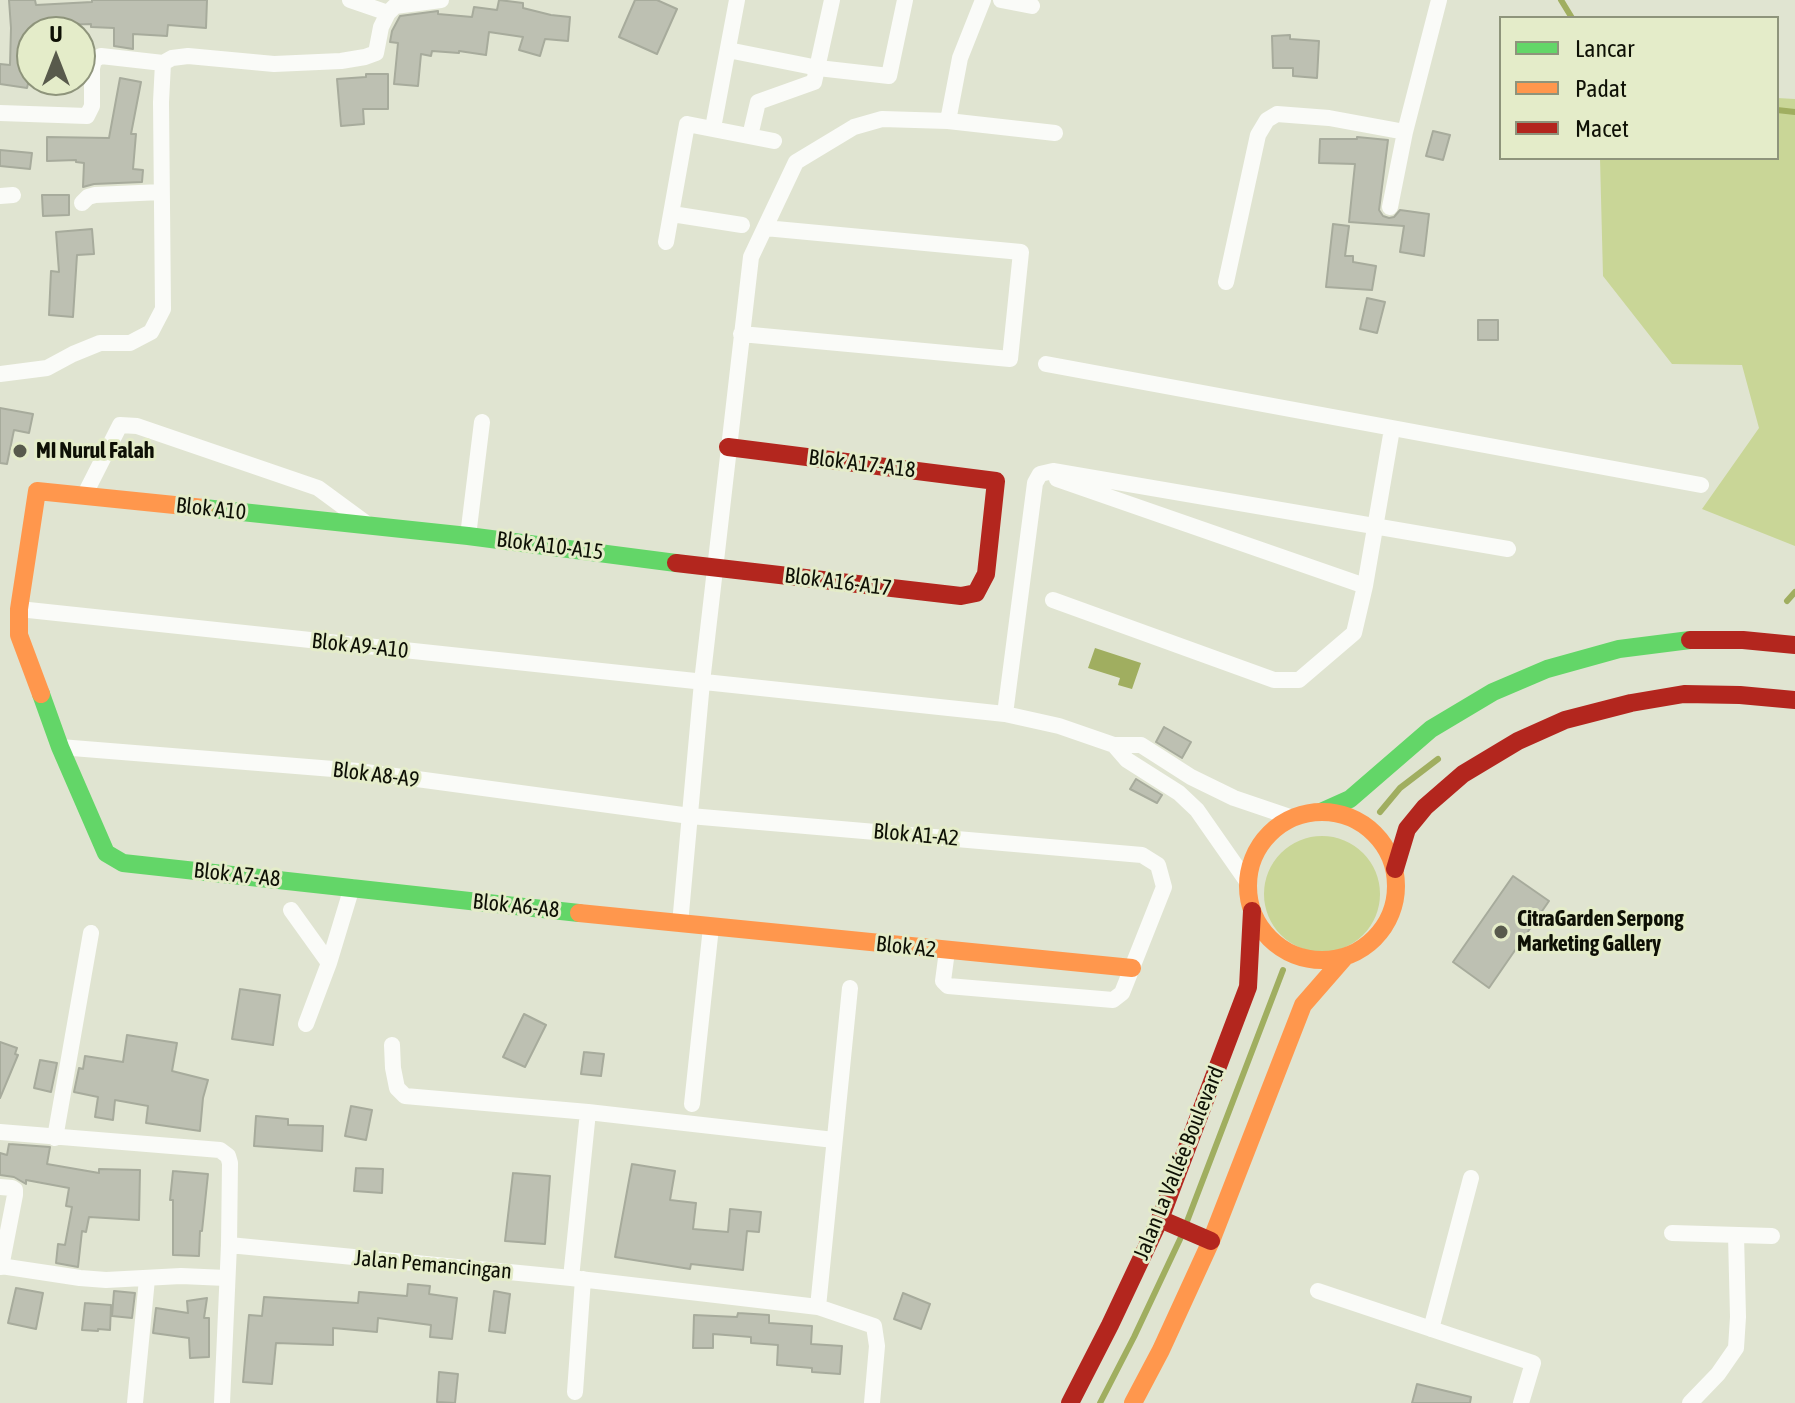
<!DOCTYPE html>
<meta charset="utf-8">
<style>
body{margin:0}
#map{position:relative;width:1795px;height:1403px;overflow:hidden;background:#e0e4d1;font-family:"Asap Condensed",sans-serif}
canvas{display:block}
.legend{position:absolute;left:1499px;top:16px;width:280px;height:144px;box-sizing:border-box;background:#e4ecc9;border:2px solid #8e947b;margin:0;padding:10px 14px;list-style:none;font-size:24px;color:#0e1005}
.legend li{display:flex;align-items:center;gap:16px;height:40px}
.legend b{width:40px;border:2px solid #8e947b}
.north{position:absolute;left:16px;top:16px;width:80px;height:80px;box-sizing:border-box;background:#e4ecc9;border:2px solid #8e947b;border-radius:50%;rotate:0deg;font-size:22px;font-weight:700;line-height:32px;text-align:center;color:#0e1005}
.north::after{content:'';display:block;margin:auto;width:28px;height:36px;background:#585a4c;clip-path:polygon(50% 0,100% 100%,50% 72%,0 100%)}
</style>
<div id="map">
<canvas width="1795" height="1403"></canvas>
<ul class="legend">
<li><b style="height:10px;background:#63d668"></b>Lancar</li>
<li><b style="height:10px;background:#ff974d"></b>Padat</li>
<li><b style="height:10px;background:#b3261e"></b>Macet</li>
</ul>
<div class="north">U</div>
</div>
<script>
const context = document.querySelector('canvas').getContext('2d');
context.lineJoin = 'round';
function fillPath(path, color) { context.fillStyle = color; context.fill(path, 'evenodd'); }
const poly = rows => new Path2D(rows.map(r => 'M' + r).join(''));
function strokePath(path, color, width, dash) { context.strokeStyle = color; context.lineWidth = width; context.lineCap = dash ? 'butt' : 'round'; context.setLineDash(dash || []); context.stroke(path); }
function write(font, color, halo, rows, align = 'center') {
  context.font = font + ' "Asap Condensed",sans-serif'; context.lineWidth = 6; context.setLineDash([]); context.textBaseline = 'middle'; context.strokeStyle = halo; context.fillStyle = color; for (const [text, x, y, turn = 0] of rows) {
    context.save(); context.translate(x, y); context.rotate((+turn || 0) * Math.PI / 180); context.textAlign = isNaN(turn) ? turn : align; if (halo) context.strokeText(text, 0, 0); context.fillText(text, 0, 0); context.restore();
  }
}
fillPath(poly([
 [1777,98,1795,99,1795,546,1702,509,1759,428,1742,365,1672,364,1603,276,1600,158,1777,158],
 '1264 894a58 58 0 1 1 116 0a58 58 0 1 1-116 0Z'
]), '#c9d697');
fillPath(poly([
 [1095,648,1141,663,1132,689,1118,685,1120,678,1088,668]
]), '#a0ae60');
strokePath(poly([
 [1561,0,1572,18],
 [1777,110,1795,112],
 [1787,601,1795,592],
 [1380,812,1400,788,1438,759],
 [1186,1224,1283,970],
 [1100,1403,1134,1337,1182,1235]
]), '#a0ae60', 6);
const building = poly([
 [9,0,35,0,36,5,92,2,92,0,207,0,206,28,168,25,167,36,133,34,133,49,114,46,114,28,91,27,91,24,32,26,32,84,28,84,27,88,0,84,0,64,10,65,11,28,9,0],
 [499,0,523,3,523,8,551,15,570,17,568,41,545,39,540,56,519,50,523,37,489,32,486,55,459,51,459,53,432,51,431,56,421,54,418,86,394,84,398,43,390,42,392,31,400,16,438,11,438,14,472,17,474,7,497,10,499,0],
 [635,0,657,0,677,9,657,54,619,37,635,0],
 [1290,35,1290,39,1319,41,1317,78,1293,76,1293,68,1273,68,1272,36,1290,35],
 [366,74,388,74,388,109,363,109,364,124,341,126,337,79,366,77,366,74],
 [120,78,141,82,131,134,136,134,133,169,143,170,142,182,94,184,83,187,84,163,76,162,76,160,47,161,47,137,109,138,120,78],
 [1433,131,1450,135,1443,160,1426,156,1433,131],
 [1357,137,1388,140,1379,210,1383,216,1389,218,1394,217,1400,210,1429,214,1424,256,1400,252,1404,226,1349,222,1355,164,1319,163,1320,139,1357,139,1357,137],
 [0,150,32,153,30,169,0,166,0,150],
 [42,195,69,195,69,215,43,216,42,195],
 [1333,224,1349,226,1345,256,1353,256,1353,262,1376,266,1372,290,1326,287,1333,224],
 [92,229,94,254,77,255,73,317,49,315,51,271,59,272,56,232,92,229],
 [1367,298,1385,302,1377,333,1360,329,1367,298],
 [1478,320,1498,320,1498,340,1478,340,1478,320],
 [0,408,33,414,29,433,14,430,7,464,0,463,0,408],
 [1164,727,1191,742,1182,758,1156,742,1164,727],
 [1136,779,1162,795,1157,803,1130,789,1136,779],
 [1513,876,1549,901,1489,988,1453,962,1513,876],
 [240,989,280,995,273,1045,232,1039,240,989],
 [524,1014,546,1025,525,1067,503,1057,524,1014],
 [127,1035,177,1043,172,1071,208,1080,203,1098,200,1131,146,1123,148,1106,115,1100,113,1120,95,1117,98,1097,74,1092,79,1068,83,1069,85,1056,123,1062,127,1035],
 [0,1042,17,1048,15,1054,18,1055,0,1098,0,1042],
 [584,1052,604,1054,601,1076,581,1074,584,1052],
 [40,1060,57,1063,51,1092,34,1088,40,1060],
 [351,1106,372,1110,366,1140,345,1136,351,1106],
 [256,1116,288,1119,288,1125,323,1126,322,1151,254,1146,256,1116],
 [9,1144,50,1147,47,1164,99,1173,99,1169,140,1170,139,1220,89,1217,86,1232,82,1231,78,1267,56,1263,58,1244,65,1245,72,1207,66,1206,69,1188,26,1180,26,1184,14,1177,0,1175,0,1153,7,1155,9,1144],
 [632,1164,675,1171,670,1200,696,1203,693,1229,728,1232,730,1209,761,1212,759,1232,747,1231,743,1270,691,1264,690,1269,615,1257,632,1164],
 [356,1168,383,1169,382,1193,354,1191,356,1168],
 [173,1171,208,1174,202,1231,200,1231,199,1256,173,1255,173,1200,170,1200,173,1171],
 [513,1173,550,1176,545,1244,505,1241,513,1173],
 [408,1284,430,1286,429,1294,457,1298,452,1339,430,1337,431,1325,378,1318,377,1332,333,1328,333,1345,276,1343,272,1384,243,1382,249,1315,262,1316,264,1297,358,1303,359,1292,407,1296,408,1284],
 [16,1288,43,1293,36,1329,8,1323,16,1288],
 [114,1291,135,1293,132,1318,112,1316,114,1291],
 [494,1291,510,1294,505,1333,489,1331,494,1291],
 [903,1293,930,1304,921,1329,894,1319,903,1293],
 [207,1298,204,1318,209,1318,209,1357,190,1358,189,1338,153,1333,156,1308,188,1313,187,1301,207,1298],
 [85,1303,111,1305,110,1330,98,1329,98,1331,82,1330,85,1303],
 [738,1313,769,1315,769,1323,812,1326,811,1344,842,1346,840,1374,812,1372,812,1368,777,1365,778,1345,751,1343,751,1337,713,1334,713,1348,693,1348,694,1315,737,1317,738,1313],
 [439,1372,458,1374,455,1403,437,1402,439,1372],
 [1417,1384,1471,1397,1470,1403,1412,1403,1417,1384]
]);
fillPath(building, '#bdc0b2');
strokePath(building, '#a7ab9c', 2);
strokePath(poly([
 [350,0,388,13],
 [1001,0,1032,6],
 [728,50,818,68,889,76,905,0],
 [0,113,87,116,92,106,92,68,94,60,101,56,163,63],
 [948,121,960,58,983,0],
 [713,128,737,0],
 [750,136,758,102,814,82,832,0],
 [0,196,13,195],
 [82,203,88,197,95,195,161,192],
 [1390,207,1405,132,1439,0],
 [672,214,742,225],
 [666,242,687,124,774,141],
 [1226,282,1258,135,1267,120,1277,114,1329,118,1405,132],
 [741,334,1010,359,1021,252,765,228],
 [1046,364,1701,485],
 [0,374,47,368,73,354,100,343,130,343,151,332,163,309,161,102,163,63,172,58,188,56,274,64,341,61,365,57,376,53,381,27,388,13,395,6,441,0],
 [1057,479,1365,586],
 [84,496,120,425,137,426,318,488,367,524],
 [468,536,482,422],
 [1053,600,1274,680,1299,680,1354,633,1365,586,1392,429],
 [19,609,1005,714,1059,726,1114,745],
 [1005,714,1035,483,1040,474,1053,471,1508,549],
 [60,747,358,771,690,816,1142,855,1158,865,1164,887,1122,993,1113,1000,948,986,943,981,947,951],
 [1248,883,1197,810,1179,793,1127,760,1114,745,1141,745,1191,777,1234,798,1293,818],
 [291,910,329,963],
 [680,924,702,682,751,257,796,162,854,127,882,119,948,121,1055,133],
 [306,1024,329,963,352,887],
 [392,1045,393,1068,397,1088,405,1096,588,1112,834,1140],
 [692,1104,711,927],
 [0,1132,220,1150,228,1156,230,1163,229,1245,571,1278,818,1307,874,1326,877,1346,872,1403],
 [55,1138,91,933],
 [0,1187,12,1188,15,1190,15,1195,1,1267],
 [1672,1233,1772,1236],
 [0,1266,80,1278,106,1280,181,1276,226,1278],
 [571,1278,588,1112],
 [1318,1291,1533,1363,1521,1403],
 [818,1307,850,988],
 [1431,1329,1471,1178],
 [575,1392,583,1279],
 [135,1403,147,1279],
 [222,1403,229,1245],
 [1690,1403,1718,1374,1736,1348,1738,1317,1736,1235]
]), '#fafbf8', 16);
strokePath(poly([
 [204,508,468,536,676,563],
 [41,694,60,747,106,853,123,863,579,913],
 [1321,812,1350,799,1431,729,1493,692,1547,669,1619,649,1690,640]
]), '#63d668', 18);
strokePath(poly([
 [41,694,19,635,19,609,37,491,204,508],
 '1248 886a74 74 0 1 1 148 0a74 74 0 1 1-148 0Z',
 [579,913,1132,968],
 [1133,1403,1161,1350,1211,1241,1303,1005,1344,958]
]), '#ff974d', 18);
strokePath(poly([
 [676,563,961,596,976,593,986,574,996,481,728,447],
 [1690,640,1743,640,1795,645],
 [1395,869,1407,829,1425,807,1463,774,1518,741,1565,720,1631,703,1684,694,1740,695,1795,700],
 [1160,1219,1211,1241],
 [1070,1403,1110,1325,1160,1219,1248,987,1252,911]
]), '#b3261e', 18);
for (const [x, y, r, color] of [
 [20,451,8,"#585a4c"],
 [1501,932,8,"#585a4c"]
]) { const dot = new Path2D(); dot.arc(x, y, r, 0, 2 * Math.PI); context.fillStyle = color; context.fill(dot); strokePath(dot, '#e4ecc9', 3); }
write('bold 22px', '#0e1005', '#e4ecc9', [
 ["MI Nurul Falah",36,451],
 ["CitraGarden Serpong",1517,919],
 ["Marketing Gallery",1517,944]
], 'left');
write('22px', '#0e1005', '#e4ecc9', [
 ["Blok A17-A18",862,464,7],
 ["Blok A10",211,509,6],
 ["Blok A10-A15",550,546,7],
 ["Blok A16-A17",838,582,7],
 ["Blok A9-A10",360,646,6],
 ["Blok A8-A9",376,775,7],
 ["Blok A1-A2",916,835,5],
 ["Blok A7-A8",237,875,6],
 ["Blok A6-A8",516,906,6],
 ["Blok A2",906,947,6],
 ["Jalan La Vallée Boulevard",1179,1163,-68],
 ["Jalan Pemancingan",433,1265,5]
]);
</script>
